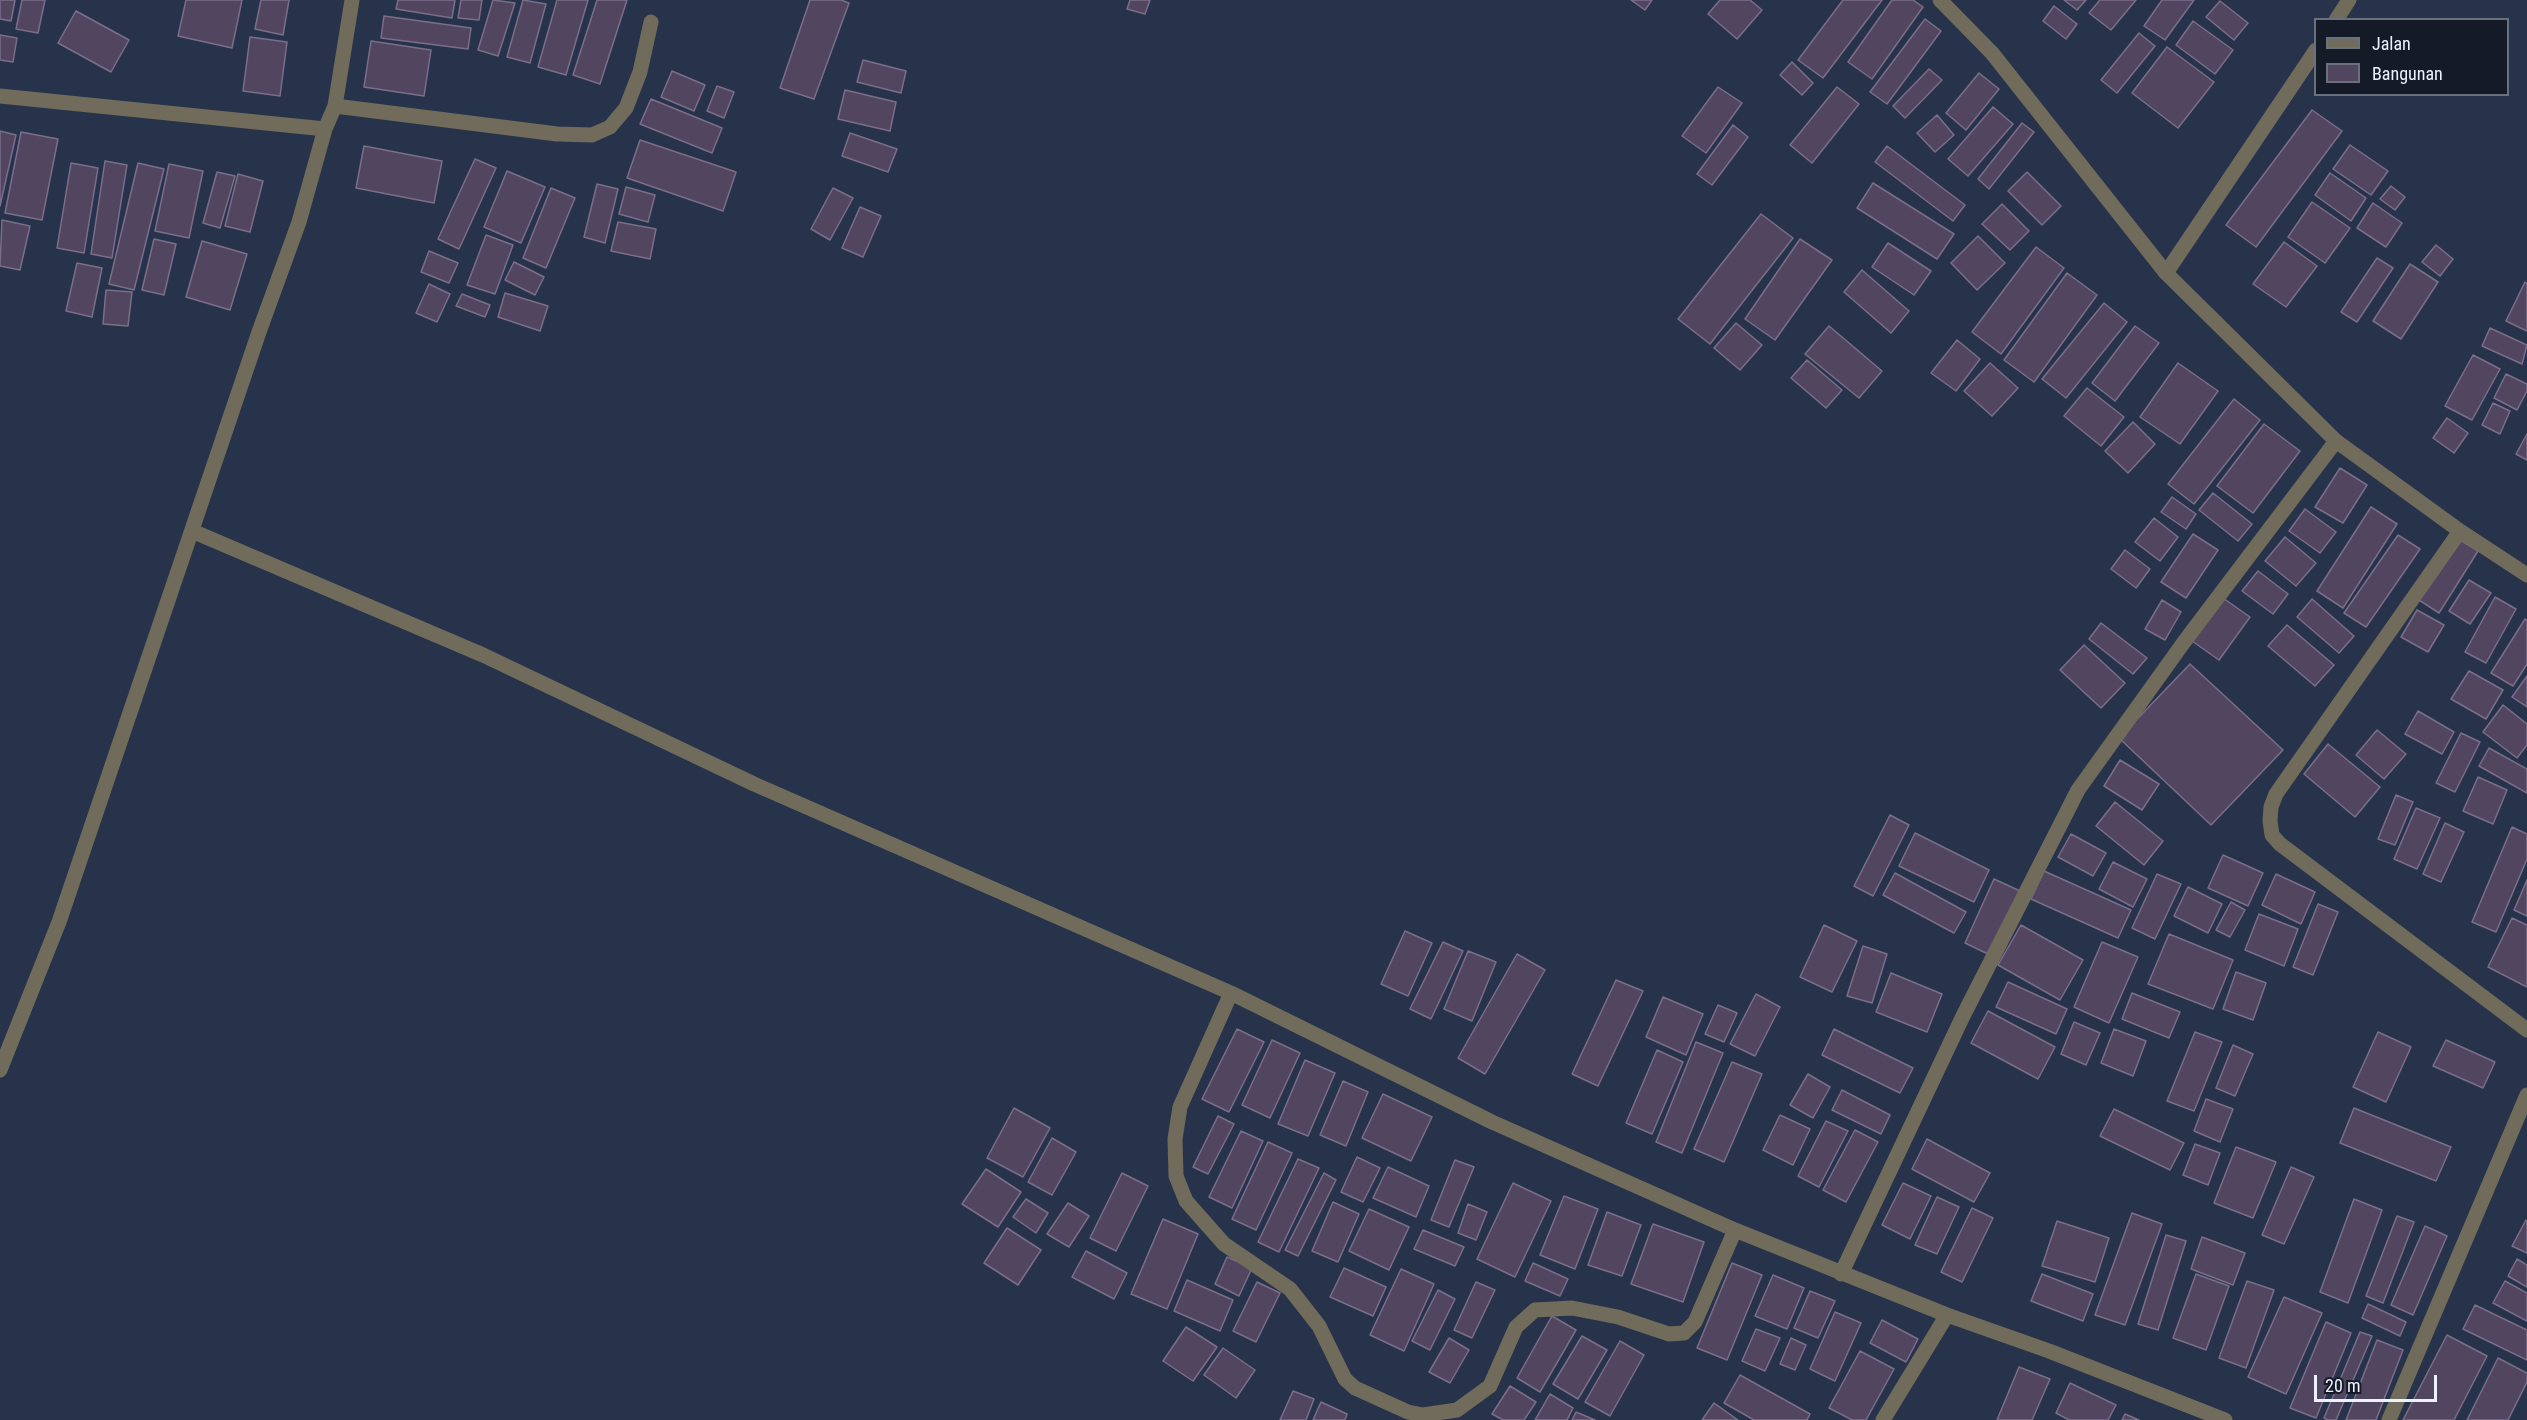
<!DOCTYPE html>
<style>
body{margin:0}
#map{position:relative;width:2527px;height:1420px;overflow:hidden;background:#27334b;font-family:"Roboto Condensed",sans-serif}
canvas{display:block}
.legend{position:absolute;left:2314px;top:18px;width:195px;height:78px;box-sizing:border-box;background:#151b26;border:2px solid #6b717c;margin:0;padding:8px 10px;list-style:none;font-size:18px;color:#ebf2fe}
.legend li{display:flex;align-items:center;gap:12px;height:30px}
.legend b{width:30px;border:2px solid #6b717c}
.scale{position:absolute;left:2314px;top:1375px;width:123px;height:27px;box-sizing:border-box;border:3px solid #ebf2fe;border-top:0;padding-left:8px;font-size:18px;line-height:21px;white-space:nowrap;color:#ebf2fe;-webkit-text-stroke:4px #151b26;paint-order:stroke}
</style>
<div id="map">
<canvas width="2527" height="1420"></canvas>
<ul class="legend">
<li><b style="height:8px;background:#706b5a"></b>Jalan</li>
<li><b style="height:16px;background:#51455f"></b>Bangunan</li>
</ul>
<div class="scale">20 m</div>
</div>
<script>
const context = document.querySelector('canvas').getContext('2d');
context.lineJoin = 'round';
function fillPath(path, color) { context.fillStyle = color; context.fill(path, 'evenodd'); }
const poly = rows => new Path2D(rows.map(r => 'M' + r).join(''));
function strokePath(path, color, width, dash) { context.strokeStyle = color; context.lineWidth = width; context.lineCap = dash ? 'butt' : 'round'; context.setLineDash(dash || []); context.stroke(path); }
const building = poly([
 [0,0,15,0,11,21,0,19,0,0],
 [22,0,45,0,38,33,16,29,22,0],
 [186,0,242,0,232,48,178,36,186,0],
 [261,0,289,0,283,35,255,29,261,0],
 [398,0,455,0,452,18,396,9,398,0],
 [461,0,482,0,479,20,458,18,461,0],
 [493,0,515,3,498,56,478,50,493,0],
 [523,0,546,4,530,63,507,57,523,0],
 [557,0,588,0,566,75,538,67,557,0],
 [597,0,627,0,600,84,573,75,597,0],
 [810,0,841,0,849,3,814,99,780,88,810,0],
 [1130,0,1150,0,1145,14,1127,9,1130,0],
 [1631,0,1652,0,1645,10,1631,0],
 [1720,0,1750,0,1762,10,1737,39,1708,14,1720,0],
 [1843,0,1882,0,1823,78,1798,60,1843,0],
 [1892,0,1913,0,1923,7,1872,79,1848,62,1892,0],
 [2064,0,2086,0,2077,10,2064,0],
 [2100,0,2136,0,2111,30,2089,13,2100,0],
 [2162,0,2194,0,2165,40,2144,26,2162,0],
 [2220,1,2248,23,2234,40,2206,17,2220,1],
 [2054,6,2077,24,2066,39,2043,21,2054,6],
 [76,11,129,40,111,72,58,43,76,11],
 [384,16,471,28,468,49,381,38,384,16],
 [1925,19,1941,31,1887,104,1870,92,1925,19],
 [2193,21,2233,50,2215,74,2176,45,2193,21],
 [2139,33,2155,46,2117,93,2101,80,2139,33],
 [0,35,17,38,13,62,0,60,0,35],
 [250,37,287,42,280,96,243,91,250,37],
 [371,41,431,50,424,96,364,87,371,41],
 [2167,47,2214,82,2178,128,2132,93,2167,47],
 [863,60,906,71,901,93,857,82,863,60],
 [1792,62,1813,83,1802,95,1780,75,1792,62],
 [1929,69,1942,80,1905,118,1893,106,1929,69],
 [672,71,705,85,694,111,661,97,672,71],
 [1979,73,1999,89,1966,130,1946,113,1979,73],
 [717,86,734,92,724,118,707,111,717,86],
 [1718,87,1742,103,1706,153,1682,136,1718,87],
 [1837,87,1859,104,1812,163,1790,145,1837,87],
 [845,90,896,102,890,131,838,119,845,90],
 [651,99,722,128,712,153,640,124,651,99],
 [1993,107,2013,124,1968,176,1948,159,1993,107],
 [2312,110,2342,131,2256,247,2226,225,2312,110],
 [1937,115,1954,135,1935,152,1917,133,1937,115],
 [2022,123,2034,132,1989,189,1978,179,2022,123],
 [1733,125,1748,137,1712,185,1697,174,1733,125],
 [0,131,16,135,0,206,0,131],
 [21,132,58,139,42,220,5,213,21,132],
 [850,133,897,149,888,172,842,156,850,133],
 [640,140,736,172,723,211,627,178,640,140],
 [2350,145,2388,171,2371,195,2333,169,2350,145],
 [364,146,442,161,434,203,356,188,364,146],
 [1887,146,1965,205,1953,221,1875,162,1887,146],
 [475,159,496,168,459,249,438,239,475,159],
 [105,161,127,165,112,258,91,254,105,161],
 [71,163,98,168,84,253,57,248,71,163],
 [138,163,164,169,134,290,109,284,138,163],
 [169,164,203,171,189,238,155,231,169,164],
 [507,171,545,187,521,243,484,227,507,171],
 [217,172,235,176,220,228,203,223,217,172],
 [2027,172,2061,206,2042,225,2008,191,2027,172],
 [2330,173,2366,198,2351,221,2315,195,2330,173],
 [238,174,263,181,250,232,225,226,238,174],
 [1873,183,1954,234,1937,259,1857,208,1873,183],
 [597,184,618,189,605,243,584,237,597,184],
 [2391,186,2405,197,2395,210,2380,199,2391,186],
 [626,187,655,195,648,222,619,214,626,187],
 [551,188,575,198,546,268,523,258,551,188],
 [833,188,853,198,830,240,811,229,833,188],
 [2312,202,2350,228,2325,263,2288,237,2312,202],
 [2373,203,2402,223,2386,247,2357,228,2373,203],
 [2002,204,2029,231,2010,250,1982,224,2002,204],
 [860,207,881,216,863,257,842,248,860,207],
 [1761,214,1793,238,1710,344,1678,319,1761,214],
 [2,220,30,226,20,270,0,266,2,220],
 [618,222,656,229,650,259,611,251,618,222],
 [486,235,513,245,495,294,467,285,486,235],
 [1978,236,2005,263,1977,290,1951,263,1978,236],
 [154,239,176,244,164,295,142,290,154,239],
 [1800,239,1832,260,1775,340,1745,319,1800,239],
 [202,241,247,254,230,310,186,297,202,241],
 [2284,242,2317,266,2286,307,2253,284,2284,242],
 [1888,243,1931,271,1914,295,1872,267,1888,243],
 [2436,245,2453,259,2440,276,2422,262,2436,245],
 [2036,247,2064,268,2001,354,1972,332,2036,247],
 [429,251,458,263,449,283,421,272,429,251],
 [2377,258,2393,268,2357,322,2341,312,2377,258],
 [514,262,544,277,535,295,505,280,514,262],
 [77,263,102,268,92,317,66,311,77,263],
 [2410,264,2438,282,2401,339,2373,321,2410,264],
 [1862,270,1909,311,1891,333,1844,292,1862,270],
 [2067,273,2097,295,2034,382,2004,360,2067,273],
 [2525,282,2527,283,2527,331,2506,321,2525,282],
 [429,284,450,294,437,322,416,313,429,284],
 [106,290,132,292,128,326,103,324,106,290],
 [505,293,548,306,540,331,498,317,505,293],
 [462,294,490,305,485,317,456,306,462,294],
 [2104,303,2127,322,2066,398,2042,379,2104,303],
 [1736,323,1762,345,1740,370,1714,348,1736,323],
 [1829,326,1882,371,1859,398,1805,354,1829,326],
 [2135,326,2159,343,2115,401,2092,383,2135,326],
 [2490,328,2527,345,2522,364,2482,346,2490,328],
 [1957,340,1980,359,1956,391,1931,373,1957,340],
 [2473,355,2500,369,2472,420,2445,406,2473,355],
 [1807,360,1842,390,1826,408,1791,378,1807,360],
 [1990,363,2018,388,1992,416,1964,391,1990,363],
 [2178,363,2218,391,2180,444,2140,417,2178,363],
 [2506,374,2527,384,2527,391,2517,410,2494,398,2506,374],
 [2087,388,2124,417,2101,446,2064,416,2087,388],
 [2234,399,2260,420,2194,504,2168,484,2234,399],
 [2493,403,2510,411,2500,434,2482,425,2493,403],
 [2447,418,2468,433,2454,453,2433,438,2447,418],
 [2133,422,2155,444,2128,473,2105,451,2133,422],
 [2264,424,2300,451,2253,513,2217,486,2264,424],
 [2527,434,2527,460,2516,454,2527,434],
 [2340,468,2367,485,2343,523,2315,507,2340,468],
 [2213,493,2252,524,2238,541,2199,510,2213,493],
 [2172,497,2196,514,2186,529,2161,512,2172,497],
 [2371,507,2397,524,2343,608,2317,591,2371,507],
 [2305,509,2336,532,2320,553,2289,531,2305,509],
 [2154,518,2178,537,2160,561,2135,542,2154,518],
 [2193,534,2218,550,2186,598,2161,582,2193,534],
 [2398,535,2420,549,2366,627,2344,613,2398,535],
 [2285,537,2316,563,2296,586,2265,561,2285,537],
 [2457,538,2478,551,2439,613,2419,600,2457,538],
 [2125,550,2150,569,2136,588,2111,569,2125,550],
 [2258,571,2288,594,2273,614,2242,591,2258,571],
 [2469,580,2491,593,2470,624,2449,611,2469,580],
 [2495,597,2516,609,2486,663,2465,652,2495,597],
 [2223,598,2250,617,2219,660,2192,641,2223,598],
 [2312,599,2354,636,2339,653,2297,617,2312,599],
 [2162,600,2181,612,2165,640,2145,629,2162,600],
 [2417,610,2444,625,2428,652,2401,637,2417,610],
 [2525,619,2527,620,2527,664,2513,686,2491,673,2525,619],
 [2101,623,2147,658,2133,674,2089,639,2101,623],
 [2287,625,2334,665,2315,686,2268,646,2287,625],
 [2084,645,2125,683,2101,708,2060,670,2084,645],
 [2190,664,2283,750,2211,825,2119,738,2190,664],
 [2469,671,2503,690,2486,719,2451,699,2469,671],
 [2527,676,2527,707,2512,697,2527,676],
 [2503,705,2527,724,2527,745,2517,758,2483,732,2503,705],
 [2418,711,2454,732,2442,754,2405,734,2418,711],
 [2377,730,2406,754,2384,779,2356,755,2377,730],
 [2461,733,2480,742,2455,792,2436,783,2461,733],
 [2328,744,2380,787,2355,817,2304,774,2328,744],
 [2489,748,2527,769,2527,793,2479,766,2489,748],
 [2120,760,2159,784,2142,810,2104,786,2120,760],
 [2478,777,2507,790,2493,824,2463,811,2478,777],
 [2396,795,2413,802,2395,845,2378,839,2396,795],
 [2115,802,2163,841,2144,865,2096,826,2115,802],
 [2416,808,2440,818,2417,869,2394,859,2416,808],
 [1890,815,1909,825,1873,896,1854,886,1890,815],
 [2445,823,2464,832,2441,882,2423,874,2445,823],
 [2512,827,2527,834,2527,859,2496,932,2472,922,2512,827],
 [1915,833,1989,870,1974,902,1899,866,1915,833],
 [2071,834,2106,853,2093,876,2058,857,2071,834],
 [2223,855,2263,873,2248,906,2208,888,2223,855],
 [2113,862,2147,879,2133,907,2099,889,2113,862],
 [2044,871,2131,910,2118,938,2031,899,2044,871],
 [1895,873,1966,912,1954,933,1883,895,1895,873],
 [2157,874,2181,884,2155,939,2132,928,2157,874],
 [2276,874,2315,892,2301,924,2262,905,2276,874],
 [1994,879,2020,891,1990,955,1965,943,1994,879],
 [2527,880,2527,916,2514,910,2527,880],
 [2188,887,2222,904,2208,933,2174,916,2188,887],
 [2231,902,2245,910,2230,937,2216,930,2231,902],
 [2318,904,2338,912,2313,975,2293,967,2318,904],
 [2259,914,2298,929,2284,966,2245,950,2259,914],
 [2512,918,2527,925,2527,987,2488,967,2512,918],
 [1824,925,1857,941,1832,992,1800,977,1824,925],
 [2021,925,2083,960,2060,1000,1998,965,2021,925],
 [1405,931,1432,943,1408,996,1381,984,1405,931],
 [2169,934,2233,960,2213,1009,2148,984,2169,934],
 [1443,942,1463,951,1431,1019,1410,1009,1443,942],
 [2102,942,2138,957,2109,1023,2074,1007,2102,942],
 [1863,946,1887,954,1872,1003,1847,996,1863,946],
 [1468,951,1496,962,1472,1021,1444,1009,1468,951],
 [1517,954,1545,970,1485,1074,1458,1058,1517,954],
 [2236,972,2266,983,2253,1020,2223,1009,2236,972],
 [1891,973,1942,994,1927,1032,1876,1012,1891,973],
 [1616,980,1643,991,1598,1086,1572,1074,1616,980],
 [2008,982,2067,1009,2056,1034,1996,1007,2008,982],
 [2132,993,2180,1012,2169,1038,2122,1019,2132,993],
 [1756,994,1780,1007,1755,1056,1730,1044,1756,994],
 [1663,997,1703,1014,1686,1055,1646,1037,1663,997],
 [1718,1005,1737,1013,1724,1042,1705,1034,1718,1005],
 [1988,1011,2055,1047,2038,1079,1971,1043,1988,1011],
 [2074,1022,2100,1033,2086,1065,2061,1054,2074,1022],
 [1237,1029,1264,1042,1229,1112,1202,1099,1237,1029],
 [1834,1029,1913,1068,1900,1093,1822,1055,1834,1029],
 [2114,1029,2146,1041,2133,1076,2101,1063,2114,1029],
 [2195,1032,2222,1042,2194,1111,2167,1101,2195,1032],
 [2378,1032,2411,1047,2386,1102,2353,1087,2378,1032],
 [1272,1040,1300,1053,1270,1118,1242,1105,1272,1040],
 [2446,1040,2495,1062,2483,1088,2433,1066,2446,1040],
 [1696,1042,1723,1053,1682,1153,1656,1142,1696,1042],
 [2233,1045,2253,1054,2235,1096,2216,1088,2233,1045],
 [1657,1050,1683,1062,1652,1134,1626,1123,1657,1050],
 [1305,1060,1335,1073,1308,1136,1278,1124,1305,1060],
 [1732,1062,1762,1074,1724,1162,1694,1149,1732,1062],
 [1808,1074,1830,1087,1813,1118,1790,1105,1808,1074],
 [1343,1081,1368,1092,1346,1146,1320,1135,1343,1081],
 [1842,1090,1890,1115,1881,1134,1832,1110,1842,1090],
 [1383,1094,1432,1117,1411,1161,1362,1138,1383,1094],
 [2206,1099,2233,1109,2220,1142,2194,1131,2206,1099],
 [1014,1108,1050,1128,1023,1177,987,1158,1014,1108],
 [2354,1108,2451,1147,2436,1181,2340,1143,2354,1108],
 [2114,1109,2184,1143,2170,1170,2100,1136,2114,1109],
 [1780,1115,1810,1129,1793,1165,1763,1150,1780,1115],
 [1218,1116,1234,1124,1208,1174,1193,1167,1218,1116],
 [1826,1121,1848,1131,1819,1187,1798,1176,1826,1121],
 [1855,1130,1878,1142,1846,1202,1823,1190,1855,1130],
 [1241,1131,1263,1141,1232,1208,1209,1197,1241,1131],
 [1052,1138,1076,1152,1052,1195,1028,1182,1052,1138],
 [1927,1139,1990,1173,1974,1202,1912,1169,1927,1139],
 [1268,1142,1292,1153,1256,1230,1232,1219,1268,1142],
 [2195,1144,2220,1153,2208,1185,2183,1175,2195,1144],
 [2236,1147,2276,1162,2253,1218,2214,1203,2236,1147],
 [1357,1157,1380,1168,1363,1202,1341,1192,1357,1157],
 [1298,1159,1319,1168,1279,1252,1258,1242,1298,1159],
 [1455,1160,1474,1167,1449,1227,1431,1220,1455,1160],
 [1388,1167,1429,1186,1416,1217,1373,1198,1388,1167],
 [2291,1167,2314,1177,2284,1244,2262,1235,2291,1167],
 [986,1169,1021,1192,998,1227,962,1204,986,1169],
 [1122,1173,1148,1186,1116,1251,1090,1238,1122,1173],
 [1324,1173,1336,1180,1298,1256,1285,1250,1324,1173],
 [1513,1183,1551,1201,1515,1277,1477,1259,1513,1183],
 [1903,1183,1931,1196,1910,1239,1882,1225,1903,1183],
 [1564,1196,1598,1209,1575,1269,1540,1255,1564,1196],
 [1937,1197,1959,1207,1937,1254,1915,1245,1937,1197],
 [1026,1199,1048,1213,1036,1233,1013,1217,1026,1199],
 [2354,1199,2382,1210,2348,1303,2320,1292,2354,1199],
 [1333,1202,1359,1214,1338,1262,1312,1251,1333,1202],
 [1068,1203,1089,1216,1069,1247,1047,1234,1068,1203],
 [1468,1204,1487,1212,1476,1240,1458,1233,1468,1204],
 [1972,1208,1993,1218,1962,1282,1941,1272,1972,1208],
 [1369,1209,1409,1227,1389,1270,1349,1251,1369,1209],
 [1607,1212,1641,1225,1622,1276,1588,1265,1607,1212],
 [2132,1213,2162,1224,2125,1325,2095,1315,2132,1213],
 [2397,1216,2414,1222,2383,1303,2366,1296,2397,1216],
 [1163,1219,1198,1234,1167,1309,1131,1294,1163,1219],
 [2526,1220,2527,1221,2527,1253,2512,1246,2526,1220],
 [2057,1221,2109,1238,2095,1282,2042,1266,2057,1221],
 [1653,1224,1704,1242,1683,1302,1631,1284,1653,1224],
 [2425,1226,2447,1236,2413,1315,2391,1305,2425,1226],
 [1007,1228,1041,1250,1018,1285,984,1263,1007,1228],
 [1423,1230,1464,1247,1455,1266,1414,1249,1423,1230],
 [2166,1235,2186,1241,2158,1330,2138,1324,2166,1235],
 [2202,1237,2245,1253,2233,1285,2191,1269,2202,1237],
 [1086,1251,1127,1273,1114,1299,1072,1277,1086,1251],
 [1227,1257,1252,1268,1239,1296,1215,1284,1227,1257],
 [2517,1259,2527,1265,2527,1287,2508,1276,2517,1259],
 [1533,1263,1568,1279,1560,1296,1525,1281,1533,1263],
 [1732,1263,1762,1275,1727,1360,1697,1348,1732,1263],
 [1344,1268,1386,1287,1373,1316,1330,1297,1344,1268],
 [1401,1269,1434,1284,1404,1351,1370,1335,1401,1269],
 [2042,1274,2093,1294,2083,1321,2031,1301,2042,1274],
 [2196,1274,2229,1286,2206,1350,2173,1338,2196,1274],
 [1773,1275,1804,1288,1787,1329,1755,1316,1773,1275],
 [1187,1280,1233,1300,1220,1331,1174,1311,1187,1280],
 [2247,1281,2274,1290,2246,1368,2219,1358,2247,1281],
 [2505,1281,2527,1293,2527,1321,2493,1303,2505,1281],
 [1257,1282,1280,1293,1256,1342,1233,1331,1257,1282],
 [1476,1282,1495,1290,1472,1338,1454,1330,1476,1282],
 [1438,1290,1455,1299,1430,1350,1412,1341,1438,1290],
 [1810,1291,1835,1301,1818,1338,1794,1328,1810,1291],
 [2284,1297,2322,1313,2286,1394,2248,1377,2284,1297],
 [2368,1304,2406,1322,2400,1336,2362,1318,2368,1304],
 [2475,1305,2527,1330,2527,1360,2463,1329,2475,1305],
 [1835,1312,1861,1323,1835,1381,1810,1369,1835,1312],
 [1552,1316,1576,1330,1540,1392,1517,1378,1552,1316],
 [1882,1320,1918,1339,1906,1362,1870,1343,1882,1320],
 [2326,1322,2351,1333,2316,1418,2290,1408,2326,1322],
 [1186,1327,1217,1347,1193,1381,1163,1361,1186,1327],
 [1756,1329,1780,1338,1765,1371,1742,1361,1756,1329],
 [2360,1332,2372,1336,2336,1420,2328,1420,2324,1418,2360,1332],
 [2447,1335,2487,1356,2454,1420,2403,1420,2447,1335],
 [1582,1336,1607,1350,1578,1399,1553,1384,1582,1336],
 [1449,1338,1469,1350,1450,1383,1429,1372,1449,1338],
 [1791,1338,1806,1345,1795,1370,1780,1364,1791,1338],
 [2377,1340,2403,1350,2376,1420,2346,1420,2377,1340],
 [1620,1341,1644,1355,1610,1416,1585,1402,1620,1341],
 [1223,1348,1255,1370,1236,1398,1204,1375,1223,1348],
 [1860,1351,1894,1369,1866,1420,1852,1420,1829,1408,1860,1351],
 [2498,1358,2527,1373,2527,1382,2508,1420,2467,1420,2498,1358],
 [2019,1367,2050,1379,2032,1420,1997,1420,2019,1367],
 [1740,1375,1810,1414,1807,1420,1754,1420,1724,1403,1740,1375],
 [2070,1383,2116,1405,2108,1420,2069,1420,2056,1413,2070,1383],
 [1510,1386,1536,1402,1524,1420,1503,1420,1492,1414,1510,1386],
 [1293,1391,1314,1399,1306,1420,1280,1420,1293,1391],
 [1550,1394,1573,1408,1567,1420,1535,1420,1550,1394],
 [1321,1402,1347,1414,1345,1420,1313,1420,1321,1402],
 [1714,1403,1738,1420,1702,1420,1714,1403],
 [1576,1412,1595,1420,1572,1420,1576,1412],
 [2125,1414,2139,1420,2122,1420,2125,1414]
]);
fillPath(building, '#51455f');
strokePath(building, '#7b6e8b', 1.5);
strokePath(poly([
 [2336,20,2349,0],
 [2166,273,2316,50]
]), '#706b5a', 15);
strokePath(poly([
 [1940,0,1992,53,2166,273,2336,441,2460,531,2527,575],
 [0,96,325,129],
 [335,106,557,134,592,135,610,127,626,108,640,72,651,22],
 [192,531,483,655,754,784,1231,993,1492,1122,1735,1230,1947,1315,2049,1351,2225,1420],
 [2460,531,2276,794,2271,807,2270,821,2272,835,2280,844,2527,1030],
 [1231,993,1180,1107,1175,1139,1176,1176,1186,1201,1224,1244,1290,1289,1319,1326,1345,1379,1355,1388,1408,1412,1423,1415,1457,1410,1490,1386,1516,1327,1535,1310,1572,1308,1618,1317,1669,1334,1684,1333,1695,1322,1735,1230],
 [0,1070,59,922,259,332,299,222,325,129,335,106,352,0],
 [1841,1274,1963,1016,2078,790,2184,642,2336,441],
 [1883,1420,1947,1315],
 [2389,1420,2527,1095]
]), '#706b5a', 15);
</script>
